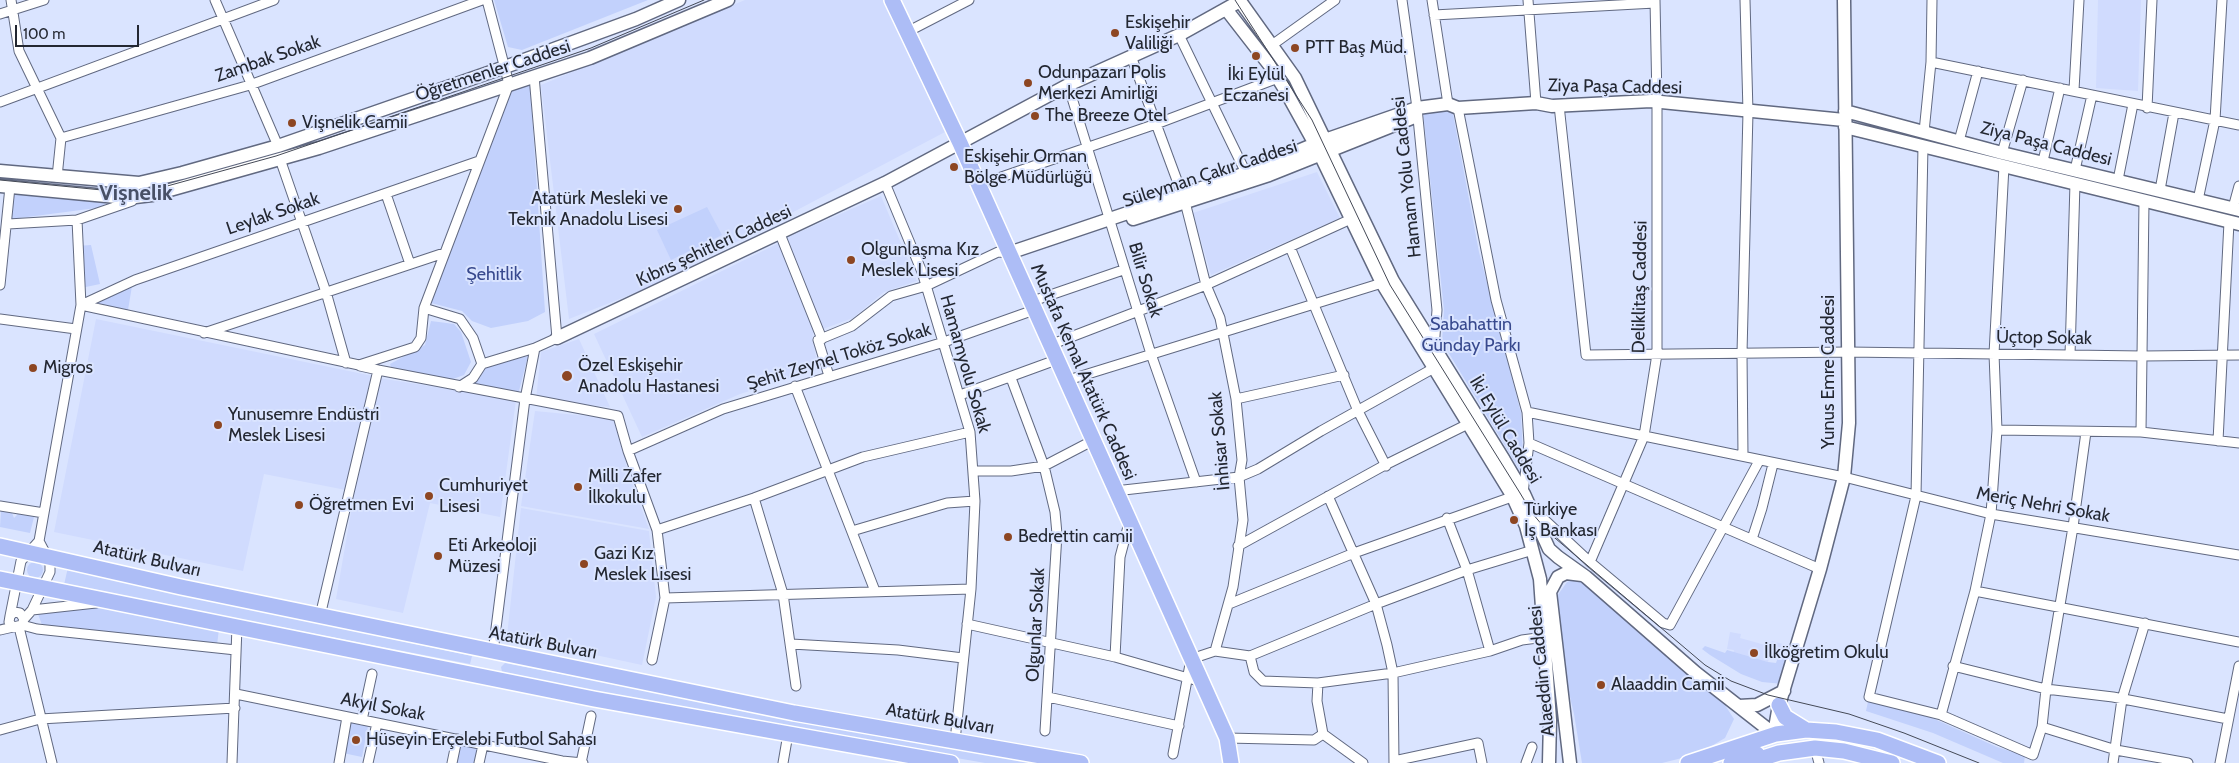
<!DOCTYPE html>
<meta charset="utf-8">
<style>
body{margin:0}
#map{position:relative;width:2239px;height:763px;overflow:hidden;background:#dae4ff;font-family:Cabin,sans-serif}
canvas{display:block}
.scale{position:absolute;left:15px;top:25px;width:124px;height:22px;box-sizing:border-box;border:2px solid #232731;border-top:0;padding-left:6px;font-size:15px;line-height:18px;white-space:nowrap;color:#232731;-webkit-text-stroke:4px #dae4ff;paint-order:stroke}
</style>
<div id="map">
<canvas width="2239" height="763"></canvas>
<div class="scale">100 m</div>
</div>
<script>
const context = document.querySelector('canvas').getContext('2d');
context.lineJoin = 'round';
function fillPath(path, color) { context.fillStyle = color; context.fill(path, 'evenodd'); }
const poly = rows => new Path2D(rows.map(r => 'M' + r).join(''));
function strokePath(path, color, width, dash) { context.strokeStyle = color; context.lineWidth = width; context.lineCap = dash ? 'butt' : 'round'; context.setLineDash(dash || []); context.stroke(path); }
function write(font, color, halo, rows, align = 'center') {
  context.font = font + ' Cabin,sans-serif'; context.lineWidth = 4; context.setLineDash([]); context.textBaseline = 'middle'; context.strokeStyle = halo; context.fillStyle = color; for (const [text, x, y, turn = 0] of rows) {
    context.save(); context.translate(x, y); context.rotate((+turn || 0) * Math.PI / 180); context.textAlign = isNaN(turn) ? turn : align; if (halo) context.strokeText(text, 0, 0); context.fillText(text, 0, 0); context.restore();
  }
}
fillPath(poly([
 [745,0,883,0,945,132,655,285,569,319,541,85],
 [2098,0,2141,0,2138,91,2096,88],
 [1317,172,1340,218,1211,275,1193,213],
 [881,196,917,281,884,292,853,318,820,330,786,238],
 [781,242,814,330,812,339,819,369,740,394,642,437,594,334],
 [96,319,373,376,346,490,264,474,243,571,54,532],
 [579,339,610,407,536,400,541,352],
 [379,378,516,400,500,517,430,503,403,613,336,599,355,489],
 [535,411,618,419,627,469,649,529,521,506],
 [521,508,649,531,656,597,642,665,507,636],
 [1730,632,1741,634,1740,638,1769,646,1772,641,1786,645,1783,658,1770,655,1768,662,1733,653,1734,650,1727,649]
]), '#d0dbfe');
fillPath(poly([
 [494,0,648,0,522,50,508,47],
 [530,83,545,312,528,321,491,328,472,321,462,311,431,303,512,89],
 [1446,110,1453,114,1479,252,1521,413,1524,477,1442,342,1444,310,1423,112],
 [13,192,105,202,104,207,12,219],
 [707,207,722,235,671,260,657,230],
 [91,245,100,284,81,288,77,246],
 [133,280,127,316,81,305],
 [431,321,454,324,461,332,471,362,464,375,450,380,391,367,390,364,425,345],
 [528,356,518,395,474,385,487,367],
 [1,511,12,513,14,518,18,514,34,517,30,533,0,527],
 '27 570a8 8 0 1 1 16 0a8 8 0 1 1-16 0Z',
 [68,567,198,598,472,656,470,664,64,585],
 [1577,578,1721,699,1734,719,1725,738,1698,754,1662,763,1582,763,1574,714,1560,654,1555,599,1567,582],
 [89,606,112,608,219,629,217,645,42,625,38,614],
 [1705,646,1725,653,1727,650,1768,662,1776,663,1778,657,1788,659,1783,684,1762,682,1741,674,1710,655,1702,649],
 [505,663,745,710,1041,763,985,763,724,717,502,672,501,667],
 [1869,697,1892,708,1930,717,1997,747,2025,756,2024,763,2003,763,1933,733,1866,711],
 [350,722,368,726,362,757,343,753],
 [460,744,477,748,474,763,456,763]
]), '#c2d1fc');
const street = poly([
 [11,0,19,51,61,138,57,177],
 [215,0,278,146],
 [1402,0,1417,108,1437,310,1434,348],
 [1432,0,1448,104],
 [1528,0,1536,103],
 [0,14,44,0],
 [1434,15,1655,3],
 [907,32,969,0],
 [1179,35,1246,173],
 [1272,45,1335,0],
 [1131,56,1185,202,1206,285,1220,318,1236,399,1242,460,1239,477,1243,520,1233,587,1215,651],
 [1931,62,2239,125],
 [1068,85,1151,354,1196,482],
 [2074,90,2079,0],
 [0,102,274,0],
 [1559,105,1586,355,1848,352,2143,356,2239,355],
 [2147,108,2152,0],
 [1924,132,1931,62,1932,0],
 [61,138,250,85,482,0],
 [1959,141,1978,71],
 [1923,146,1916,496,1869,697,1941,715,2033,755,2042,727,2046,689,2073,527,2086,432],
 [2002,153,2023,80],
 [280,159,326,292,346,363],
 [2043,161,2060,88],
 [2075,170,2092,95],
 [2118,180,2133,104],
 [885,183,922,272,970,432,975,501,971,589,955,741],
 [978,185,1156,124,1278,78],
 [2160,190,2174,113],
 [386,194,410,264],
 [2198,200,2215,120,2222,0],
 [2233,208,2239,186],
 [8,224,77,220,132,201],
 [780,234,822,339],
 [1290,247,1358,411,1386,466],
 [0,285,10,187],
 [1030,302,1123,270],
 [81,305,359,365,415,347,421,338,424,308,509,84,487,0],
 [81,305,135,280,479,161],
 [424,308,460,319,473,338,482,364,473,378,459,387],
 [0,319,76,329],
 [204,333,444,253],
 [1050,345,1206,285,1351,219],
 [2070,355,2075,183],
 [482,364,535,348,557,338,534,76],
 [378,370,618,416,628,451,657,530,665,598,652,660],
 [829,376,818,340,852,326,891,296,926,286,998,252,1009,253],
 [1011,378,1044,466,1055,512,1057,534,1045,731],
 [1065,381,1382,283],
 [795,386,875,591],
 [960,395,1056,360],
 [1236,399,1344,375],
 [1527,412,1844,477,1991,514,2239,555],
 [1997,430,2141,432,2239,443],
 [2141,432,2144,201],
 [2218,441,2229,222],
 [1529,443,1820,569],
 [628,451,723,409,944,342,1034,310],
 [1743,456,1742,353,1748,112,1745,0],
 [975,471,1011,471,1044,466,1092,441],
 [1115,491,1239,477,1258,469,1321,431,1434,368],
 [1328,496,1376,604,1387,645,1393,673,1394,763],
 [754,498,783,594,796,686],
 [0,506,44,513],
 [1533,509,1590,562,1663,623,1670,625,1759,461],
 [1447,518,1467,570,1490,651],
 [657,530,754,498,863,457,970,432],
 [852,531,947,503,975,501],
 [1752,539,1762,508,1773,464],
 [1238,546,1385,465,1468,424],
 [1590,562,1644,436,1657,354,1657,102,1655,0],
 [1975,591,2239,642],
 [665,598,971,589],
 [1229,604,1354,553,1523,493,1529,443,1527,412,1496,300,1458,108],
 [32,610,96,603],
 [10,616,21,561,39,541,81,305,77,220],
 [320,616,378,370,360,366],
 [24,619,32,610,50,572,50,562,39,541],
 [967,624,1115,657,1195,680],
 [22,625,37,629,236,650],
 [19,627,52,763],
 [0,630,22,625,24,619,20,613,14,612,10,616,9,622,12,626],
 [791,644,898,650,963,658],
 [493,652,525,399,535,348],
 [1250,656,1254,672,1263,681,1318,683,1393,673,1490,651,1522,640,1545,637],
 [1115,657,1120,557,1129,523],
 [1953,666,2046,689,2113,697,2228,719],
 [1318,683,1317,701,1323,734],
 [236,694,562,761,583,763],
 [1048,697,1179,726],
 [1941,715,1975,591,1991,514,1997,430,1994,354,2004,166],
 [362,720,372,674],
 [2042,727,2116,750,2188,763],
 [0,730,40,719,235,708],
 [1227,738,1314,740,1323,734,1363,763],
 [1815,748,1819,763],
 [1173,754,1191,659,1215,651,1250,656,1376,604,1467,570,1533,550],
 [1394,761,1478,743,1482,763],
 [232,763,237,626],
 [339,763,347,717],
 [368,763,377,723],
 [452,763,457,739],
 [479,763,483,745],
 [581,763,591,716],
 [783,763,788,734],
 [1526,763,1532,747],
 [2113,763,2122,699,2145,623],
 [2220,763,2239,666]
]);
const secondary = poly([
 [1226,9,1271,67,1284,88,1315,144,1382,283,1512,495,1526,526,1540,579,1550,720,1549,763],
 [1845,111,2002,153,2239,210],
 [1845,127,2239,224],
 [0,171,139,183,182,173,278,146,505,67,636,19,679,0],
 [0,186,127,198,152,195,319,148,590,58,728,0],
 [1133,219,1269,175,1412,118],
 [1009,253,1246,173,1322,141,1417,108,1448,104,1458,108,1536,103,1552,106,1651,101,1844,120],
 [557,338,885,183,1068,85,1179,35,1240,1,1295,78,1393,281,1504,460,1524,494,1549,549,1558,557,1586,577,1696,673,1774,734],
 [1739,706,1757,705,1784,691],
 [1774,734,1779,705,1820,569,1844,477,1849,423,1844,0],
 [1570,763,1550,592,1558,577,1566,573,1582,575]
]);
const primary = poly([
 [892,0,960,143,1227,738,1231,763],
 [0,546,181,587,794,713,1081,763],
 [0,579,594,699,951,763],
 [1779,705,1785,717,1806,730],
 [1688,763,1776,734,1806,730,1836,732,1877,740,1938,763],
 [1731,763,1757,754],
 [1748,763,1779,753,1815,748,1844,751,1892,763]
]);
strokePath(street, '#616981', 11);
strokePath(secondary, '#616981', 15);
strokePath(primary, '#fff', 18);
strokePath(street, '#fff', 9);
strokePath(secondary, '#fff', 12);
strokePath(primary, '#adbdf6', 15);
strokePath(poly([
 [1235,0,1312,120,1390,285,1520,493,1532,513,1549,533,1705,665,1731,681,1768,695,1849,714,1904,733,1979,763],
 [0,180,102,190,139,191,160,188,276,156,591,48,704,0]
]), '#444956', 1);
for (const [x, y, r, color] of [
 [1115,33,5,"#8d4622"],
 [1295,48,5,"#8d4622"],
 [1256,56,5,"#8d4622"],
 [1028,83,5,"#8d4622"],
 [1035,116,5,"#8d4622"],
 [292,123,5,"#8d4622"],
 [954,167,5,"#8d4622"],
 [678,209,5,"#8d4622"],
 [851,260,5,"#8d4622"],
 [33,368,5,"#8d4622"],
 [567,376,6,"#8d4622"],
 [218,425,5,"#8d4622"],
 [578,487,5,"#8d4622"],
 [429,496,5,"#8d4622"],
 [299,505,5,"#8d4622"],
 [1514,520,5,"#8d4622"],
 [1008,537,5,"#8d4622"],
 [438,556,5,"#8d4622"],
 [584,564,5,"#8d4622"],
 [1754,653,5,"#8d4622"],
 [1601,685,5,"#8d4622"],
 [356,740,5,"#8d4622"]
]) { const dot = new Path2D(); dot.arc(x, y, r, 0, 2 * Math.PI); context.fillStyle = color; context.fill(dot); strokePath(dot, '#dae4ff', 2); }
write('18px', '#232731', '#dae4ff', [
 ["Eskişehir",1125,23],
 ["Valiliği",1125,44],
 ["PTT Baş Müd.",1305,48],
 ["Odunpazarı Polis",1038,73],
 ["Merkezi Amirliği",1038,94],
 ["İki Eylül",1256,75,"center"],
 ["Eczanesi",1256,96,"center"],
 ["The Breeze Otel",1045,116],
 ["Vişnelik Camii",302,123],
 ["Eskişehir Orman",964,157],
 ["Bölge Müdürlüğü",964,178],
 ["Atatürk Mesleki ve",668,199,"right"],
 ["Teknik Anadolu Lisesi",668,220,"right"],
 ["Olgunlaşma Kız",861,250],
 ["Meslek Lisesi",861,271],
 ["Özel Eskişehir",578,366],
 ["Anadolu Hastanesi",578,387],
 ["Migros",43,368],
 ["Yunusemre Endüstri",228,415],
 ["Meslek Lisesi",228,436],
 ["Milli Zafer",588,477],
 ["İlkokulu",588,498],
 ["Cumhuriyet",439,486],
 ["Lisesi",439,507],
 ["Öğretmen Evi",309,505],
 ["Türkiye",1524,510],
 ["İş Bankası",1524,531],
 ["Bedrettin camii",1018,537],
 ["Eti Arkeoloji",448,546],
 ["Müzesi",448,567],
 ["Gazi Kız",594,554],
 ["Meslek Lisesi",594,575],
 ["İlköğretim Okulu",1764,653],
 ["Alaaddin Camii",1611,685],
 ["Hüseyin Erçelebi Futbol Sahası",366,740]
], 'left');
write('18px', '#232731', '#dae4ff', [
 ["Zambak Sokak",268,59,-19],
 ["Öğretmenler Caddesi",493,71,-18],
 ["Ziya Paşa Caddesi",1615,87,1],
 ["Ziya Paşa Caddesi",2046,144,14],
 ["Süleyman Çakır Caddesi",1210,174,-18],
 ["Hamam Yolu Caddesi",1407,177,-96],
 ["Leylak Sokak",273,214,-19],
 ["Kıbrıs şehitleri Caddesi",714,246,-25],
 ["Bilir Sokak",1145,280,73],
 ["Deliklitaş Caddesi",1640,287,-89],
 ["Üçtop Sokak",2044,338,1],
 ["Şehit Zeynel Toköz Sokak",839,357,-17],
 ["Hamamyolu Sokak",965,364,74],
 ["Mustafa Kemal Atatürk Caddesi",1083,372,66],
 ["Yunus Emre Caddesi",1829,372,-90],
 ["İki Eylül Caddesi",1505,430,59],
 ["İnhisar Sokak",1220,441,-95],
 ["Meriç Nehri Sokak",2043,505,10],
 ["Atatürk Bulvarı",147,559,13],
 ["Olgunlar Sokak",1036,625,-87],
 ["Atatürk Bulvarı",543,643,11],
 ["Alaeddin Caddesi",1542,671,-96],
 ["Akyıl Sokak",383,707,11],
 ["Atatürk Bulvarı",940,719,10]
]);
write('18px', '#38498e', '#dae4ff', [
 ["Şehitlik",494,275],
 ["Sabahattin",1471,325],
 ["Günday Parkı",1471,346]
]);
write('bold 22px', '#485066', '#dae4ff', [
 ["Vişnelik",136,194]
]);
</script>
